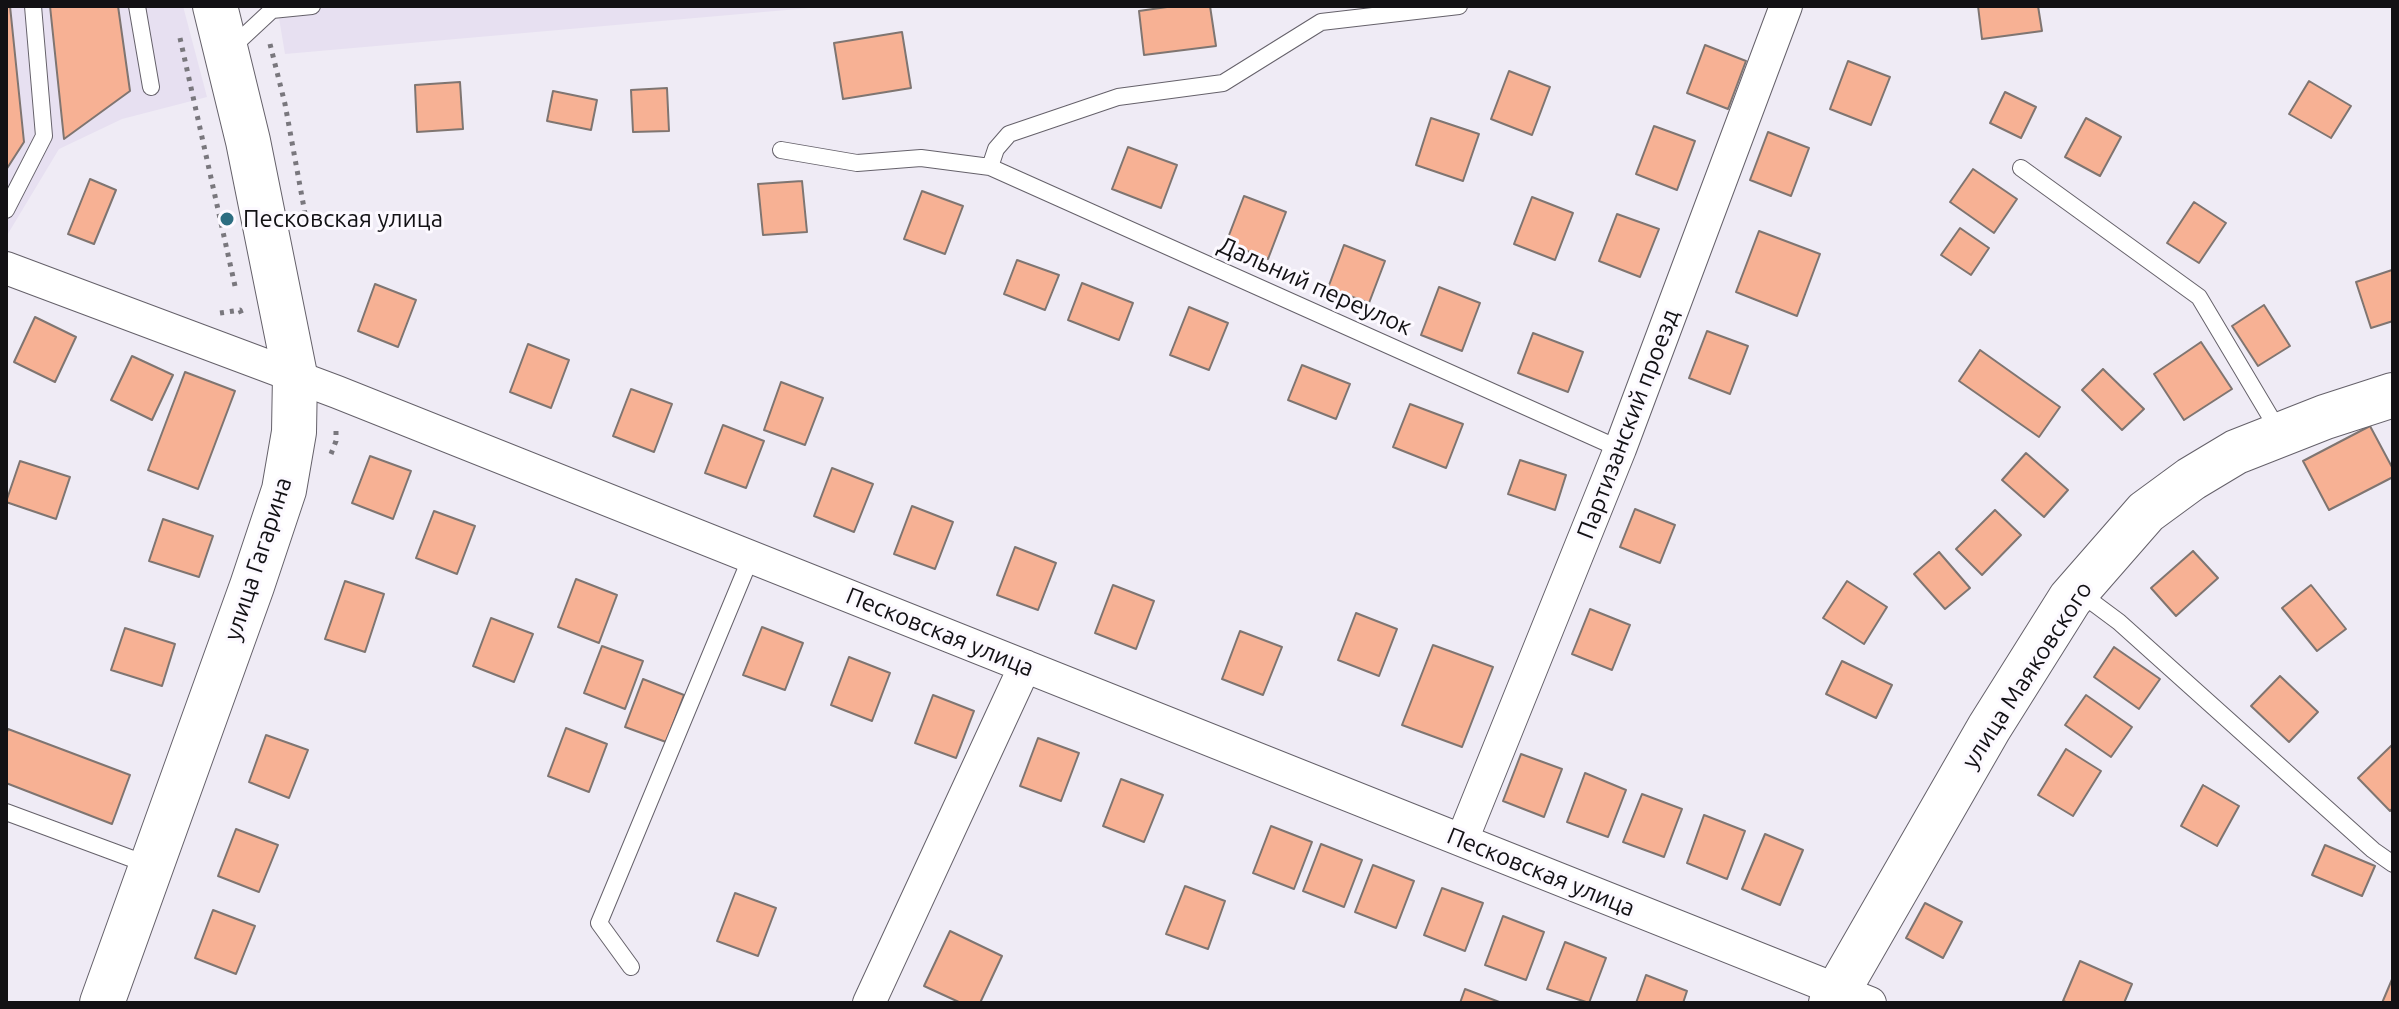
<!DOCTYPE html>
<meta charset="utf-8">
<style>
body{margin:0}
#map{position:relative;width:2399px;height:1009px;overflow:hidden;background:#efebf5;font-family:Ubuntu,sans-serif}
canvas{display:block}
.frame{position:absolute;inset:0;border:8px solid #121114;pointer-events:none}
</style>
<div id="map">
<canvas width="2399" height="1009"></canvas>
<div class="frame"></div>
</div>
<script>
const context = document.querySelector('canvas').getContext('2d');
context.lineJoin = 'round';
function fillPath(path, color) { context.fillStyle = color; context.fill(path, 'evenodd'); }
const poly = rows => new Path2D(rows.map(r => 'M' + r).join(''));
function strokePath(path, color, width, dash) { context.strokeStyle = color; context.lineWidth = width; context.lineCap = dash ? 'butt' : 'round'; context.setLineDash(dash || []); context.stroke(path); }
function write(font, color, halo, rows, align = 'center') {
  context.font = font + ' Ubuntu,sans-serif'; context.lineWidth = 6; context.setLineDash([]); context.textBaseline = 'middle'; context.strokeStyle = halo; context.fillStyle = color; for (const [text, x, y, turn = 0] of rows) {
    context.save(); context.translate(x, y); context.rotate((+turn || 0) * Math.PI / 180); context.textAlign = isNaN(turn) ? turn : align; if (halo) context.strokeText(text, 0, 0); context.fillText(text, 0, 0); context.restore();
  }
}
fillPath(poly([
 [6,6,183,6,207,97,122,119,59,149,6,237],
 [277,6,832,6,285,54]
]), '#e7e0f1');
const building = poly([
 [6,6,10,6,24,142,6,170,6,6],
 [50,6,118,6,130,91,64,139,50,6],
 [1174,6,1210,6,1216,46,1144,55,1139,11,1174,6],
 [1978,6,2038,6,2042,31,1982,39,1978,6],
 [902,32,911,88,843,99,834,43,902,32],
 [1705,45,1746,61,1728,109,1687,93,1705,45],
 [1848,61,1890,77,1871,125,1830,109,1848,61],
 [1509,71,1550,87,1532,135,1491,119,1509,71],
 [2309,81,2351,106,2331,138,2289,114,2309,81],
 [460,82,463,129,417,132,415,85,460,82],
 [667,88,669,131,633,132,631,90,667,88],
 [553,91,597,100,591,130,547,121,553,91],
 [2005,92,2036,107,2021,138,1990,123,2005,92],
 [1431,118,1479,134,1463,181,1416,165,1431,118],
 [2086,118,2121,137,2100,176,2065,157,2086,118],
 [1654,126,1695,141,1677,190,1636,174,1654,126],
 [1768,132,1809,148,1791,196,1750,180,1768,132],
 [1128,147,1177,165,1161,208,1112,189,1128,147],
 [1973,169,2017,199,1994,233,1950,202,1973,169],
 [90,179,116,190,94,244,68,234,90,179],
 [802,181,807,232,763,235,758,184,802,181],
 [922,191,963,206,945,254,904,239,922,191],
 [1244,196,1286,212,1268,259,1226,243,1244,196],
 [1532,197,1573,213,1555,260,1514,244,1532,197],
 [2194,202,2226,223,2199,263,2167,243,2194,202],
 [1617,214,1659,229,1640,277,1599,261,1617,214],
 [1960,228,1989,248,1971,275,1941,255,1960,228],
 [1759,231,1820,254,1797,316,1736,292,1759,231],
 [1344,245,1385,261,1369,303,1328,288,1344,245],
 [1017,260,1059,275,1045,310,1004,294,1017,260],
 [2392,270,2393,321,2371,328,2356,282,2392,270],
 [1082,283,1133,303,1119,340,1068,320,1082,283],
 [375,284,416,300,398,347,358,331,375,284],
 [1439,287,1480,303,1462,351,1421,335,1439,287],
 [2264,305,2290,346,2258,366,2232,326,2264,305],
 [1189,307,1228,323,1209,370,1170,355,1189,307],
 [35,317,76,337,55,382,14,362,35,317],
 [1707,331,1748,346,1730,394,1689,378,1707,331],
 [1533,333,1583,352,1568,392,1518,373,1533,333],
 [2201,342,2232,389,2184,420,2154,374,2201,342],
 [528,344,569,360,551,408,510,392,528,344],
 [1980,350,2060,407,2039,437,1959,381,1980,350],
 [132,356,173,375,152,420,111,400,132,356],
 [1302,365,1350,384,1336,419,1288,400,1302,365],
 [2103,369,2144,409,2122,430,2082,390,2103,369],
 [185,372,235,391,198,489,148,470,185,372],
 [781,382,823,398,805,445,764,430,781,382],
 [631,389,672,404,654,452,613,436,631,389],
 [1410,404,1463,424,1446,468,1393,447,1410,404],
 [723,425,764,441,746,488,705,473,723,425],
 [2370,426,2393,469,2393,477,2329,510,2303,461,2370,426],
 [2026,453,2068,490,2044,517,2002,480,2026,453],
 [370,456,411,471,393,519,352,503,370,456],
 [1520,460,1566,475,1555,510,1508,494,1520,460],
 [20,461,70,477,56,519,6,502,20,461],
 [832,468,873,484,854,532,814,516,832,468],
 [912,506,953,522,935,569,894,554,912,506],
 [1635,509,1675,525,1660,563,1620,547,1635,509],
 [1995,510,2021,535,1982,575,1956,549,1995,510],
 [434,511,475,526,457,574,416,558,434,511],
 [163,519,213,536,199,577,149,561,163,519],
 [1015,547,1056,563,1038,610,997,595,1015,547],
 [2193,551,2218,578,2176,616,2151,588,2193,551],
 [1939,552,1970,588,1945,609,1914,574,1939,552],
 [576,579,617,595,599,643,558,627,576,579],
 [345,581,384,594,365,652,325,639,345,581],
 [1847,581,1887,607,1864,644,1823,618,1847,581],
 [1113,585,1154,601,1136,649,1095,633,1113,585],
 [2311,585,2346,629,2317,651,2282,608,2311,585],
 [1590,609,1630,625,1612,670,1572,654,1590,609],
 [1356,613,1397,629,1379,676,1338,660,1356,613],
 [491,618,533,634,514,682,473,666,491,618],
 [762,627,803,643,785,690,743,675,762,627],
 [125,628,175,644,162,686,111,670,125,628],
 [1240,631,1282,647,1263,695,1222,679,1240,631],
 [1433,645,1493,667,1462,747,1402,725,1433,645],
 [602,646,643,661,625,709,584,693,602,646],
 [2114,647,2160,679,2139,709,2094,677,2114,647],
 [849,657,890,673,872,721,831,705,849,657],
 [1842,661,1892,685,1876,718,1826,694,1842,661],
 [2280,676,2318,712,2289,742,2251,706,2280,676],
 [643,679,684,695,666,742,625,727,643,679],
 [933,695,974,711,956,758,915,743,933,695],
 [2086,695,2132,727,2111,757,2065,725,2086,695],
 [566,728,607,744,589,792,548,776,566,728],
 [8,729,130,775,112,824,6,783,6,735,8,729],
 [266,735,308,750,289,798,249,782,266,735],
 [1038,738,1079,753,1061,801,1020,786,1038,738],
 [2392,745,2393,808,2390,811,2358,778,2392,745],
 [2066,749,2101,771,2073,816,2038,795,2066,749],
 [1521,754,1562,769,1544,817,1503,801,1521,754],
 [1585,773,1626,790,1608,837,1567,822,1585,773],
 [1121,779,1163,795,1144,842,1103,826,1121,779],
 [2203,785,2239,806,2217,846,2181,826,2203,785],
 [1642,794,1682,809,1664,857,1623,842,1642,794],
 [1704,815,1745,831,1727,879,1687,863,1704,815],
 [1271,826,1312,842,1294,889,1253,873,1271,826],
 [236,829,278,845,259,892,218,876,236,829],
 [1765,834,1803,850,1780,905,1742,889,1765,834],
 [1321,844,1362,860,1344,907,1303,891,1321,844],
 [2325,845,2375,866,2362,896,2312,875,2325,845],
 [1373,865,1414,881,1396,928,1355,912,1373,865],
 [1185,886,1225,901,1208,949,1166,934,1185,886],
 [1442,888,1483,903,1465,951,1424,935,1442,888],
 [735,893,776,908,758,956,717,941,735,893],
 [1925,903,1962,922,1943,958,1906,938,1925,903],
 [213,910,255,926,236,974,195,958,213,910],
 [1503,916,1544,932,1526,980,1485,965,1503,916],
 [950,931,1002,956,980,1003,961,1003,924,986,950,931],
 [1565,942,1606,958,1589,1003,1547,989,1565,942],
 [2080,961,2132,984,2124,1003,2069,1003,2063,1001,2080,961],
 [1646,975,1687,991,1683,1003,1636,1003,1646,975],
 [2393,977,2393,1003,2382,1003,2393,977],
 [1465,989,1502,1003,1460,1003,1465,989]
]);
fillPath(building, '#f7b194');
strokePath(building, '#7f7571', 2);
const lane = poly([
 [137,6,151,87],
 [229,50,272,10,312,6],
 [781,150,857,163,921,158,990,167,1620,449],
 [990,167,996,149,1009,134,1118,97,1223,83,1321,22,1459,6],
 [2021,168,2199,297,2280,433],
 [6,210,44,136,33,6],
 [2080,593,2119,622,2373,850,2393,864],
 [6,812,149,865],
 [631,967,599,923,751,557]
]);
const street = poly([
 [6,268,337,392,1870,1003],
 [1462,840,1620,449,1786,6],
 [869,1003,1025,666]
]);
const secondary = poly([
 [102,1003,252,586,284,490,294,432,295,375,248,141,215,6],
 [1831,1003,1989,728,2070,599,2146,512,2191,479,2236,452,2325,417,2393,395]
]);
strokePath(lane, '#65616a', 18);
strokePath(street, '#65616a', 34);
strokePath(secondary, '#65616a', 46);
strokePath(poly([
 [180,38,235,286],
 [270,44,285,104,308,230],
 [220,313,240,310,242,315],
 [331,454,336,441,336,425]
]), '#79777d', 5, [4, 6]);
strokePath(lane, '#fff', 16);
strokePath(street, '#fff', 32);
strokePath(secondary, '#fff', 44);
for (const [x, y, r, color] of [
 [227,219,8,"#2d6e81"]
]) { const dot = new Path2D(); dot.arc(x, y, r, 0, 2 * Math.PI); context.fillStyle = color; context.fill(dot); strokePath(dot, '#fcf9ff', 3); }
write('24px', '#121114', '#fcf9ff', [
 ["Песковская улица",243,219]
], 'left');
write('24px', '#121114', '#fcf9ff', [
 ["Дальний переулок",1315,286,24],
 ["Партизанский проезд",1628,424,-69],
 ["улица Гагарина",258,559,-72],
 ["Песковская улица",940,632,22],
 ["улица Маяковского",2027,675,-57],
 ["Песковская улица",1541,872,22]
]);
</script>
